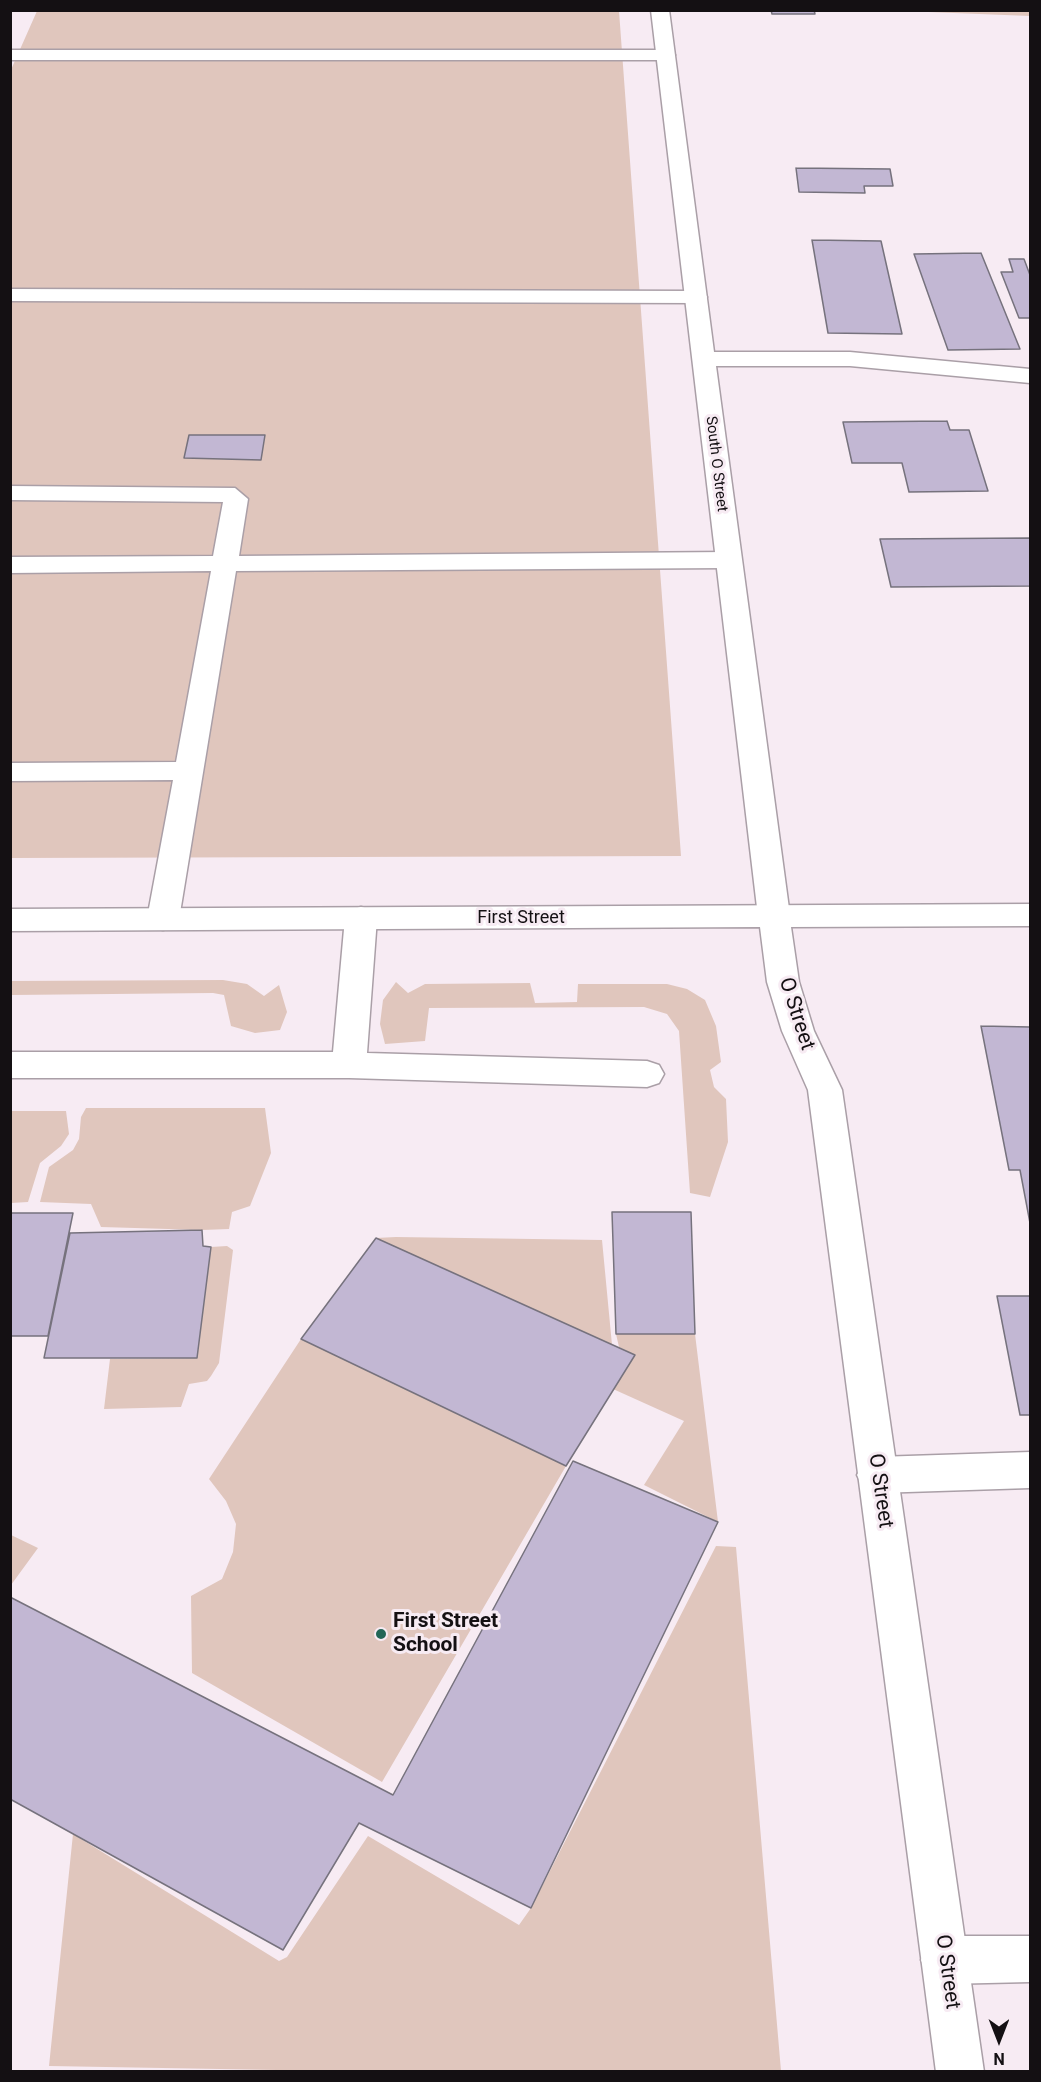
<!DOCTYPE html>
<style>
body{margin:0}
#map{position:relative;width:1041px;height:2082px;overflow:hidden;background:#f7ebf3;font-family:Roboto,sans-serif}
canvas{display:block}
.frame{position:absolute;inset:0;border:12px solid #141013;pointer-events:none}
.north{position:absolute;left:969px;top:2010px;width:60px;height:60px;-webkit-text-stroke:4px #f7ebf3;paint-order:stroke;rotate:180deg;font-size:16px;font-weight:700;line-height:24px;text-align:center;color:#141013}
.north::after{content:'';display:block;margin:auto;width:21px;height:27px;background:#141013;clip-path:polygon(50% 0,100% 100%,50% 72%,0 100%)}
</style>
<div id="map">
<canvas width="1041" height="2082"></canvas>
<div class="frame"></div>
<div class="north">N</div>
</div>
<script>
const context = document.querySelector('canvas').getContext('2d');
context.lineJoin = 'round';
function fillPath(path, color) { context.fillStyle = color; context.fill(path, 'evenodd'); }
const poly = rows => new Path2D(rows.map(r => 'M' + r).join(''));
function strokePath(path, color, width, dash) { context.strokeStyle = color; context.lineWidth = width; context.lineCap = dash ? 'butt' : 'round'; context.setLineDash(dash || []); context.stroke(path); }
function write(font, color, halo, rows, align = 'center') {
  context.font = font + ' Roboto,sans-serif'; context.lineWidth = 6; context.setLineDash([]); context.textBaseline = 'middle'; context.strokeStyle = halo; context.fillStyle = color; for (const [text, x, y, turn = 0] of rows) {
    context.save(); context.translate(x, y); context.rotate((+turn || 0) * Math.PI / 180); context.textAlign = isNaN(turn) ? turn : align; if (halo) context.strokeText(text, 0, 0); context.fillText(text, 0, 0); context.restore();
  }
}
fillPath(poly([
 [1030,10,1030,16,903,11,903,10],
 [37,11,619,11,681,856,11,858,10,72],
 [223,980,247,984,264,996,279,985,287,1012,280,1030,255,1033,231,1026,224,995,213,993,11,995,11,981],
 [396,982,408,993,425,984,530,983,535,1003,577,1002,578,984,667,984,687,989,705,1000,716,1026,721,1062,710,1070,714,1087,726,1099,728,1142,710,1197,690,1193,679,1031,667,1014,644,1007,429,1008,425,1041,385,1044,380,1024,383,1000],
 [86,1108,265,1108,271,1153,250,1206,232,1212,229,1229,202,1230,101,1227,91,1204,40,1202,49,1167,73,1150,79,1139,81,1117],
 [11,1111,66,1111,69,1134,61,1146,40,1163,28,1202,11,1203],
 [396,1237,602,1240,612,1345,376,1238],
 [227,1246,233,1250,219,1363,211,1376,207,1381,189,1384,181,1407,104,1409,110,1359,197,1358,211,1247],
 [616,1334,695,1334,718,1522,644,1485,684,1421,613,1389,634,1355,619,1347],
 [301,1339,566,1466,382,1782,192,1673,191,1596,222,1579,233,1552,236,1524,226,1501,209,1479],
 [11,1535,38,1548,11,1585],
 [716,1546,736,1547,781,2071,390,2072,49,2066,73,1834,279,1961,287,1957,368,1836,519,1925,531,1908]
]), '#e0c6bd');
const building = poly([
 [771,10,814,10,815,14,772,14,771,10],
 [796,168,890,169,893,186,864,186,865,193,799,192,796,168],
 [812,240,881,241,902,334,828,333,812,240],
 [981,253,1020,349,948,350,914,254,981,253],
 [1009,259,1024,259,1030,275,1030,318,1019,318,1001,272,1013,272,1009,259],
 [947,421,950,430,969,430,988,491,909,492,902,463,852,463,843,422,947,421],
 [189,435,265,435,261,460,184,458,189,435],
 [1030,538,1030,586,891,587,880,539,1030,538],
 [981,1026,1030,1027,1030,1223,1020,1170,1009,1170,981,1026],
 [612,1212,691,1212,695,1334,616,1334,612,1212],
 [10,1213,73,1213,48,1336,10,1336,10,1213],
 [202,1230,203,1246,211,1247,197,1358,44,1358,70,1233,202,1230],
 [376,1238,635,1355,566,1466,301,1339,376,1238],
 [997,1296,1030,1296,1030,1415,1020,1415,997,1296],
 [573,1461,718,1522,531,1908,359,1823,283,1950,10,1799,10,1597,393,1795,573,1461]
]);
fillPath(building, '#c2b7d3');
strokePath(building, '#76727d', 1.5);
const service = poly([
 [10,50,666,50,675,55,666,60,10,60,10,50],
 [10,289,696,291,704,292,707,297,704,302,696,303,10,301,10,289],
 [10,486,235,488,248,499,239,556,728,552,737,555,741,560,737,565,728,568,236,571,179,919,174,927,163,930,152,927,147,919,173,780,10,781,10,763,176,762,211,571,10,573,10,557,213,556,223,502,10,500,10,486],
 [361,907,372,910,377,918,367,1053,647,1061,659,1065,664,1074,659,1083,647,1087,349,1078,10,1078,10,1052,333,1052,345,918,350,910,361,907]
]);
const minor = poly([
 [651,10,669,10,714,352,850,352,1030,369,1030,383,850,366,716,366,790,916,785,924,774,927,763,924,758,916,651,10],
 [1030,1452,1030,1488,877,1493,863,1487,857,1475,863,1463,877,1457,1030,1452],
 [945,1936,1030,1936,1030,1982,945,1984,928,1977,921,1960,928,1943,945,1936]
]);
const tertiary = poly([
 [1030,904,1030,926,791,927,799,982,814,1031,842,1090,984,2072,936,2072,808,1090,782,1031,767,982,760,927,10,931,10,909,1030,904]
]);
strokePath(service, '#aa9fa7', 3);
strokePath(minor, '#aa9fa7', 3);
strokePath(tertiary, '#aa9fa7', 3);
fillPath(service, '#fff');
fillPath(minor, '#fff');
fillPath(tertiary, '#fff');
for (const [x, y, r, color] of [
 [381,1634,6,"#236657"]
]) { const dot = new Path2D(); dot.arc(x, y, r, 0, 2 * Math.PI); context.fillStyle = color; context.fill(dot); strokePath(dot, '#f7ebf3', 2); }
write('15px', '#141013', '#f7ebf3', [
 ["South O Street",716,464,83]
]);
write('18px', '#141013', '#f7ebf3', [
 ["First Street",521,918]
]);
write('21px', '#141013', '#f7ebf3', [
 ["O Street",796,1014,72],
 ["O Street",880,1491,82],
 ["O Street",947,1972,82]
]);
write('bold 21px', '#141013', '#f7ebf3', [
 ["First Street",393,1622],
 ["School",393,1646]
], 'left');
</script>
